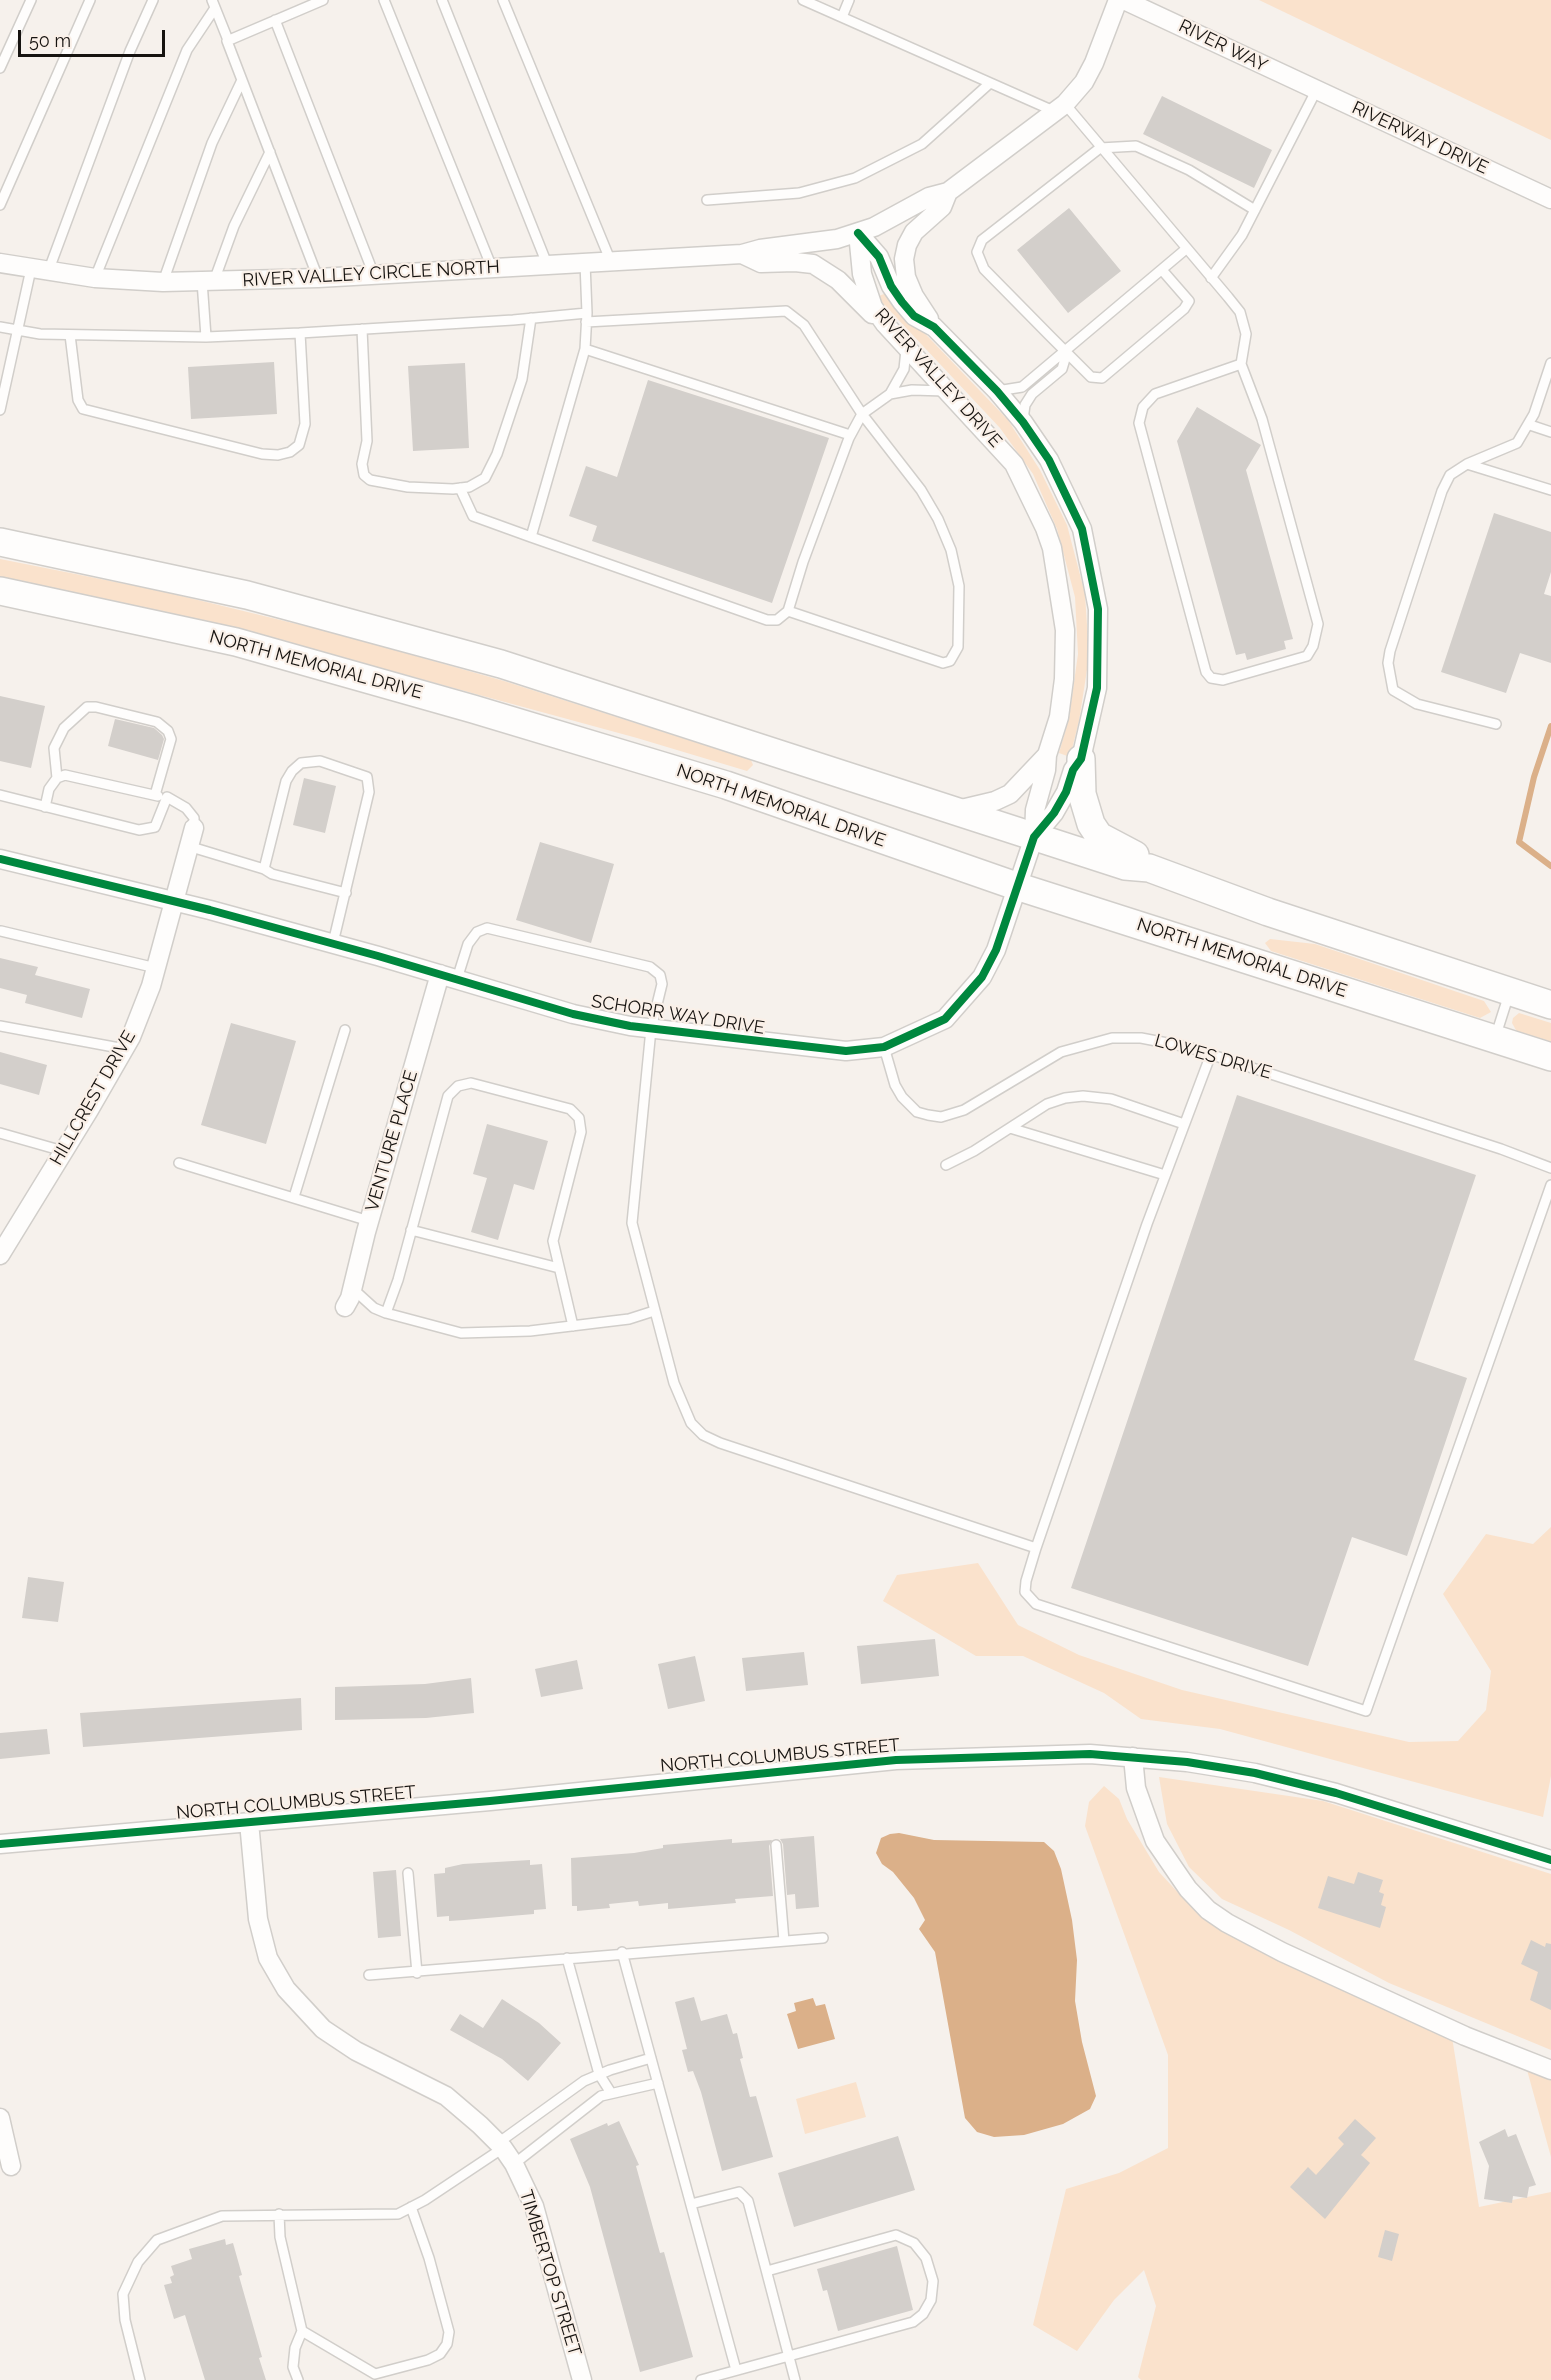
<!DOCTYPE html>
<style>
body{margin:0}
#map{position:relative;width:1551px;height:2380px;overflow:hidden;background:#f6f1ec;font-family:Raleway,sans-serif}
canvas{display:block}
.scale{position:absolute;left:18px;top:30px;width:147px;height:27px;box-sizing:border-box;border:3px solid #161310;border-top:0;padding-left:8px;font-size:18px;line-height:21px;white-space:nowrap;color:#161310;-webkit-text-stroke:4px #faf0e8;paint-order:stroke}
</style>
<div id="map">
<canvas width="1551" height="2380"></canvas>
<div class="scale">50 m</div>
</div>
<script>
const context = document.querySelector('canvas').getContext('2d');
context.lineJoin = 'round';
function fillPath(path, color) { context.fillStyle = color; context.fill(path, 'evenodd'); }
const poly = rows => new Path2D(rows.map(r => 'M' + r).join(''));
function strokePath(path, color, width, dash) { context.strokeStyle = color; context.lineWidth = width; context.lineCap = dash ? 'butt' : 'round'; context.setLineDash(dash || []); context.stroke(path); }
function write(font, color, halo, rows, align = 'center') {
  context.font = font + ' Raleway,sans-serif'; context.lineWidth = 4.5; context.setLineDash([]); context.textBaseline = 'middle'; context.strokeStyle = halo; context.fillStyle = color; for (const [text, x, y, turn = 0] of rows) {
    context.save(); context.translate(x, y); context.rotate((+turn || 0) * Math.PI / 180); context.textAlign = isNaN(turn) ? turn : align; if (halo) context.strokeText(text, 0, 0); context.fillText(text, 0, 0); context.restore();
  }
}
fillPath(poly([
 [1259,0,1551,0,1551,140],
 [886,293,1008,420,1040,470,1067,525,1085,594,1089,657,1079,721,1070,757,1059,753,1069,718,1078,654,1075,597,1057,529,1033,474,1000,428,877,297],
 [0,559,161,591,338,634,504,681,751,760,753,765,747,771,637,738,274,639,136,606,0,579],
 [1270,939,1315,944,1484,1001,1491,1012,1480,1018,1271,951,1265,943],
 [1519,1013,1551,1023,1551,1043,1517,1032,1512,1023,1513,1018],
 [1551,1527,1551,1776,1543,1817,1220,1729,1141,1719,1104,1693,1023,1656,976,1656,883,1601,897,1575,978,1563,1018,1625,1079,1655,1182,1690,1409,1742,1458,1741,1486,1710,1491,1671,1443,1594,1486,1534,1533,1544],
 [1159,1777,1323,1801,1551,1874,1551,2050,1389,1983,1289,1930,1222,1899,1189,1867,1167,1824],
 [1104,1786,1119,1799,1127,1819,1159,1872,1196,1912,1242,1939,1452,2037,1479,2207,1551,2192,1551,2380,1141,2380,1138,2377,1156,2306,1144,2270,1114,2300,1077,2351,1033,2325,1066,2189,1119,2173,1168,2148,1168,2055,1085,1826,1089,1802],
 [1527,2070,1551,2079,1551,2157],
 [856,2082,866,2117,805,2134,796,2099]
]), '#fae2cc');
fillPath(poly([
 [899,1833,934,1840,1044,1842,1054,1851,1061,1869,1072,1920,1077,1960,1075,2001,1082,2042,1096,2096,1090,2109,1063,2124,1024,2135,994,2137,977,2132,965,2118,935,1952,919,1929,925,1920,914,1898,893,1872,882,1864,876,1853,881,1838,890,1834],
 [813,1998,816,2006,825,2004,835,2039,798,2049,787,2014,796,2011,794,2003]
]), '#dbb089');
strokePath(poly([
 [1551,726,1534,777,1519,842,1551,866]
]), '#dbb089', 6);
fillPath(poly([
 [1162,96,1272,150,1254,188,1143,134],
 [1069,208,1121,271,1068,313,1017,250],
 [274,362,277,414,191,419,188,367],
 [465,363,469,448,413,451,408,366],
 [648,380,829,438,772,603,592,541,597,526,569,516,586,466,617,477],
 [1197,407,1261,445,1246,470,1293,639,1284,641,1286,649,1247,660,1245,653,1236,655,1177,441],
 [1494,513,1551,532,1551,572,1544,594,1551,596,1551,663,1520,653,1506,693,1441,672],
 [0,696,45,706,31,768,0,761],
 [115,719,154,728,162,735,164,739,158,760,108,746],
 [304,778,336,786,325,833,293,825],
 [540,842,614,864,591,943,516,920],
 [0,958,38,967,35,975,90,989,82,1018,25,1003,27,995,0,988],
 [231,1023,296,1041,266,1144,201,1125],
 [0,1052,47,1065,39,1095,0,1084],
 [1237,1095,1476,1175,1414,1360,1467,1378,1407,1556,1352,1537,1308,1666,1071,1588],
 [487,1124,548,1141,534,1190,514,1184,498,1240,471,1232,487,1178,473,1174],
 [28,1577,64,1582,58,1622,22,1618],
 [935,1639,939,1676,861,1684,857,1646],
 [804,1652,808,1685,746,1691,742,1658],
 [695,1656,705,1701,668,1709,658,1664],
 [577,1660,583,1689,541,1697,535,1669],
 [471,1678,474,1713,426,1718,335,1720,335,1687,425,1684],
 [301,1698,302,1730,83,1747,80,1713],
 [47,1729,50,1754,0,1759,0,1733],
 [814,1836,819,1907,796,1909,795,1894,787,1895,783,1844,780,1839],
 [732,1839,732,1843,772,1840,769,1846,773,1896,735,1899,736,1903,668,1909,668,1903,639,1906,638,1901,609,1904,610,1908,577,1911,577,1906,572,1906,571,1858,634,1853,663,1848,663,1845],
 [530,1860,530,1865,542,1864,546,1909,534,1910,534,1914,464,1920,449,1921,449,1916,437,1917,434,1874,445,1873,445,1868,463,1864],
 [396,1870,401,1936,378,1938,373,1872],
 [1358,1872,1383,1880,1379,1892,1384,1894,1381,1905,1386,1907,1380,1928,1318,1908,1328,1876,1354,1884],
 [1531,1940,1545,1947,1546,1943,1551,1944,1551,2010,1530,2000,1538,1972,1521,1964],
 [694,1997,701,2021,727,2014,733,2034,737,2033,743,2058,740,2059,750,2097,756,2096,773,2157,722,2171,701,2092,693,2071,688,2072,682,2050,687,2049,675,2002],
 [502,1999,539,2023,561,2043,528,2081,502,2059,450,2030,460,2014,483,2028],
 [1355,2119,1376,2138,1361,2155,1370,2163,1325,2219,1290,2187,1308,2167,1316,2175,1344,2144,1338,2138],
 [619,2121,639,2165,636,2166,660,2253,664,2252,693,2357,640,2372,590,2187,570,2139,607,2123,608,2126],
 [1505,2129,1508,2137,1516,2134,1536,2185,1529,2187,1527,2198,1513,2196,1512,2203,1484,2199,1489,2166,1479,2142],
 [898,2136,915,2190,794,2227,778,2173],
 [1385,2230,1399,2234,1392,2261,1378,2257],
 [225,2239,226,2245,233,2243,242,2275,239,2276,262,2357,259,2358,266,2380,205,2380,185,2315,174,2319,164,2285,172,2283,170,2277,174,2275,171,2266,192,2259,189,2249],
 [897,2246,913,2310,838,2331,827,2290,823,2291,817,2269]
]), '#d3cfcb');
const service = poly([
 [212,0,228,40],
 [384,0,492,268],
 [442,0,547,264],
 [503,0,611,262],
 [803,0,1056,112],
 [842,17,849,0],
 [275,20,374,275],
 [0,68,31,0],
 [1065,104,1228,297,1240,312,1246,334,1241,364,1155,394,1143,407,1139,423,1206,672,1211,678,1223,680,1307,656,1313,646,1318,624,1262,419,1241,364],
 [707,200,799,193,855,178,922,144,990,83],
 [0,205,90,0],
 [585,263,587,313,585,349,531,537,767,620,777,620,788,611,803,562,849,438,862,414,890,394,912,390,945,391],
 [1162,270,1189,301,1184,309,1102,378,1091,377,1050,336,984,269,977,252,982,240,1100,148,1136,146,1189,170,1255,210],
 [48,272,130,51,153,0],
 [95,278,187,50,215,8],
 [318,278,227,41,323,0],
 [1211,278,1242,235,1317,89],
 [214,281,234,226,270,152],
 [163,282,212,143,242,80],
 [586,322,786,311,804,325,862,414,921,490,938,519,951,550,959,586,958,647,950,661,943,663,788,611],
 [0,327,40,334,206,337,202,281],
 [362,329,367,441,362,464,364,475,370,480,408,487,453,489,469,487,485,478,497,454,522,379,531,318],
 [300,333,513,320,587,313],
 [70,335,78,400,83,409,262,454,278,455,290,452,299,445,305,424,300,333,206,337],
 [585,349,850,435],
 [997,391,1022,387,1186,249],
 [890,394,904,369,906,350],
 [0,410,31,269],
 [1023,420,1025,405,1032,394,1062,369,1067,352],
 [1530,425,1551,432],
 [1467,464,1551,490],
 [460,488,473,516,531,537],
 [1496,724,1417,704,1393,690,1388,663,1390,651,1442,491,1450,475,1467,464,1517,443,1534,414,1551,363],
 [57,778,54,748,64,728,87,707,96,707,157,722,168,731,171,739,155,795],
 [0,795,139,830,155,827,167,797,186,808,194,818,194,828],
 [45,807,49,789,57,778,65,775,158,796],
 [188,846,264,869,272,874,346,893],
 [264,869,286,781,292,771,301,763,320,761,367,777,369,792,333,943],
 [1,931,156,968],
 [457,979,468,944,477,932,487,928,650,967,660,975,662,984,651,1029,632,1223,674,1383,691,1423,703,1435,720,1443,1036,1548,1147,1224,1211,1054],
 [0,1026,125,1049],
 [1495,1038,1509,994],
 [884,1047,895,1085,902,1097,917,1112,928,1115,941,1117,964,1110,1061,1052,1112,1038,1141,1038,1188,1047,1501,1149,1551,1168],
 [1010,1128,1165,1175],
 [0,1133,63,1151],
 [179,1163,369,1221],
 [946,1165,974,1151,1047,1104,1065,1098,1083,1096,1111,1099,1184,1124],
 [294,1197,345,1030],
 [411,1230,559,1268],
 [352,1288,374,1308,386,1313,461,1333,530,1331,629,1319,654,1311],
 [386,1313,398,1280,448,1096,458,1086,471,1083,570,1109,579,1118,581,1132,553,1241,573,1326],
 [1036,1548,1026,1581,1025,1592,1036,1604,1366,1711,1551,1185],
 [776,1845,784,1941],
 [408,1873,417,1973],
 [622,1952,736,2370],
 [567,1958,599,2074,611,2093],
 [369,1975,823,1938],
 [498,2143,584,2081,610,2070,651,2058],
 [514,2164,601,2096,658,2083],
 [691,2204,739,2192,748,2201,795,2380],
 [279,2214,280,2237,302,2331,375,2374,428,2360,440,2354,447,2344,449,2332,429,2258,411,2207],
 [140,2380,125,2320,123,2294,138,2262,157,2240,222,2216,398,2214,425,2200,503,2148],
 [298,2380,293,2367,295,2348,302,2331],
 [701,2380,913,2322,923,2314,931,2300,933,2281,926,2258,914,2243,896,2235,767,2271]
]);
const minor = poly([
 [1124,0,1551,199],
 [858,233,862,274,873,307,885,324,1014,464,1045,528,1052,548,1065,630,1064,679,1059,717,1047,755,1046,770,1035,810,1034,837],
 [742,254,761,263,795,262,813,264,838,280,872,314],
 [0,263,95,278,163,282,318,278,742,254,760,249,837,239,874,227,929,197,948,192,1065,104,1084,82,1094,63,1118,0],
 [929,319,914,296,906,277,904,259,907,245,914,232,942,207,948,192],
 [957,810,995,801,1010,794,1047,755],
 [0,859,210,910,378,956,573,1014,630,1026,846,1051,884,1047,945,1019,982,977,996,950,1034,837,1054,813,1066,792,1073,770,1081,759,1097,688,1098,609,1082,529,1049,460,1023,422,997,391,934,327,914,316,902,302,891,286,879,257,858,233],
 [0,1255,89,1110,131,1037,151,986,194,828],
 [345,1307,350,1298,366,1232,440,974],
 [1133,1757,1136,1788,1155,1841,1188,1889,1208,1910,1227,1923,1282,1952,1465,2036,1551,2070],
 [249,1822,258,1919,268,1958,286,1989,323,2029,356,2051,446,2096,480,2125,503,2148,514,2164,534,2206,582,2380],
 [0,1844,490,1801,896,1760,1090,1754,1187,1762,1255,1773,1336,1793,1551,1860],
 [0,2118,11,2166]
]);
const primary = poly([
 [0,542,247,595,501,664,1125,866,1149,868,1268,912,1551,1005],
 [0,591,236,642,473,709,726,785,1016,886,1551,1057],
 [1081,759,1082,794,1091,824,1099,836,1135,855]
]);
strokePath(service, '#d1ceca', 12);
strokePath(minor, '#d1ceca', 21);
strokePath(primary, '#d1ceca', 30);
strokePath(service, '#fefdfc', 9);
strokePath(minor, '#fefdfc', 18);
strokePath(primary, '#fefdfc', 27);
strokePath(poly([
 [0,859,210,910,378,956,573,1014,630,1026,846,1051,884,1047,945,1019,982,977,996,950,1034,837,1054,813,1066,792,1073,770,1081,759,1097,688,1098,609,1082,529,1049,460,1023,422,997,391,934,327,914,316,902,302,891,286,879,257,858,233],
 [0,1844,490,1801,896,1760,1090,1754,1187,1762,1255,1773,1336,1793,1551,1860]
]), '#00873e', 8);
write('18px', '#161310', '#faf0e8', [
 ["RIVER WAY",1223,46,26],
 ["RIVERWAY DRIVE",1420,138,25],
 ["RIVER VALLEY CIRCLE NORTH",371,274,-3],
 ["RIVER VALLEY DRIVE",938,378,48],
 ["NORTH MEMORIAL DRIVE",316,665,15],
 ["NORTH MEMORIAL DRIVE",781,806,19],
 ["NORTH MEMORIAL DRIVE",1242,958,18],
 ["SCHORR WAY DRIVE",678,1015,9],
 ["LOWES DRIVE",1213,1057,16],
 ["HILLCREST DRIVE",93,1098,-60],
 ["VENTURE PLACE",392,1141,-74],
 ["NORTH COLUMBUS STREET",780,1756,-5],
 ["NORTH COLUMBUS STREET",296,1803,-5],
 ["TIMBERTOP STREET",550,2273,73]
]);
</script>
